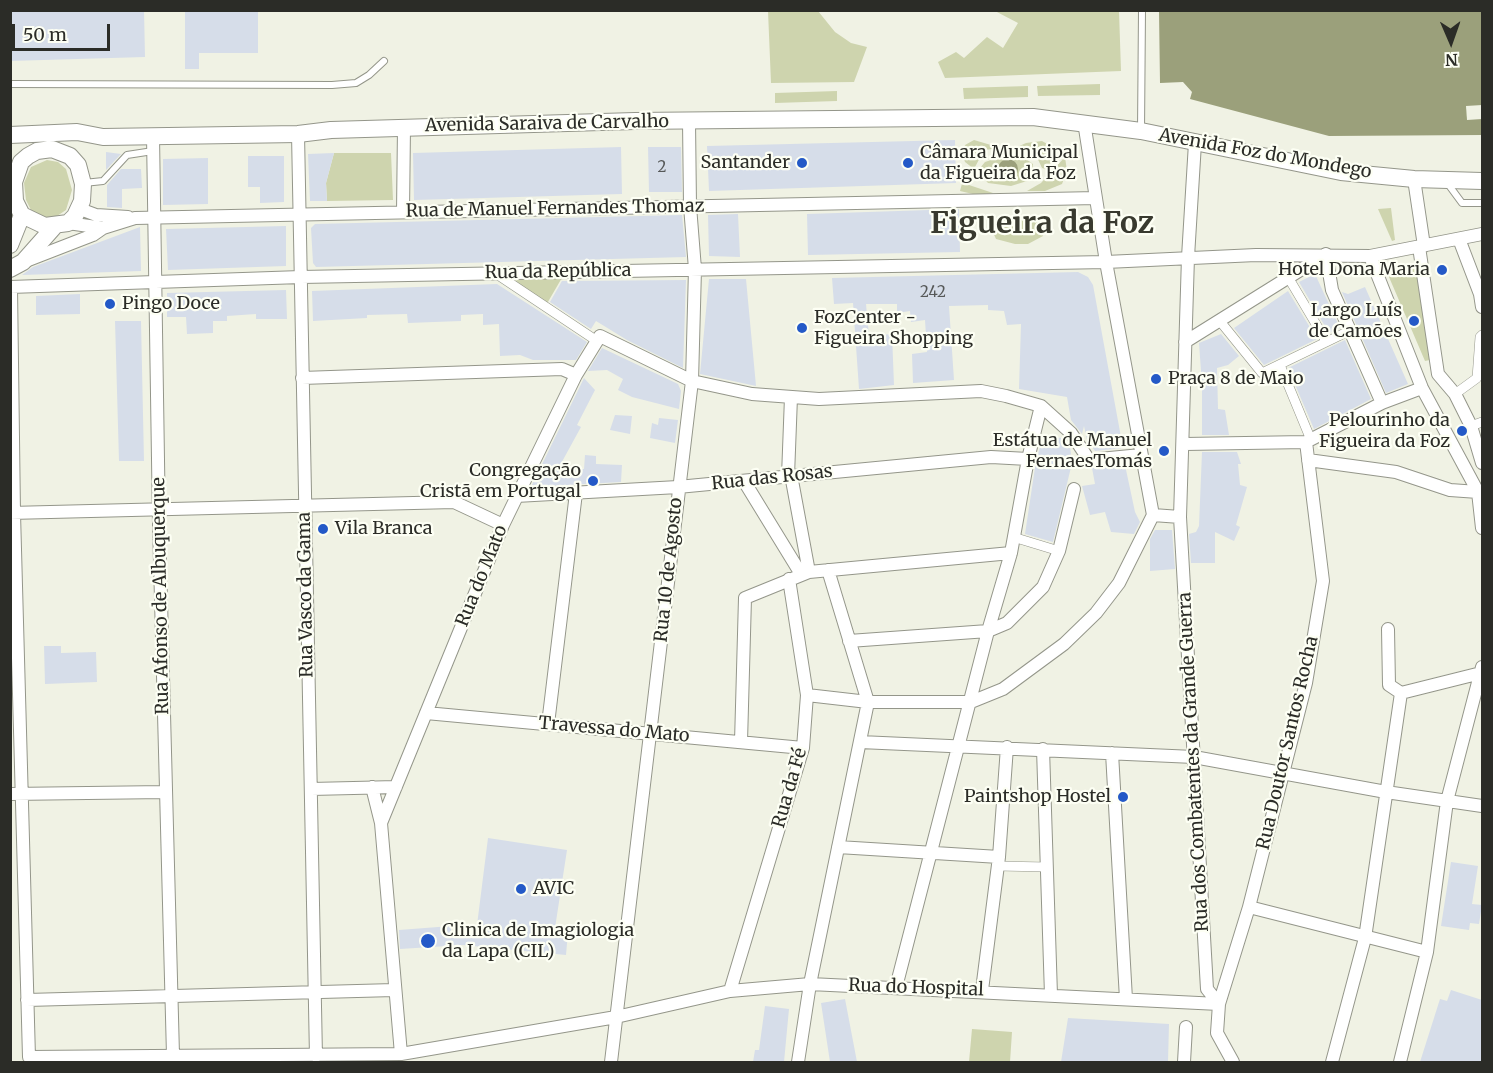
<!DOCTYPE html>
<meta charset="utf-8">
<style>
body{margin:0}
#map{position:relative;width:1493px;height:1073px;overflow:hidden;background:#f0f2e4;font-family:Merriweather,serif}
canvas{display:block}
.frame{position:absolute;inset:0;border:12px solid #2b2c27;pointer-events:none}
.north{position:absolute;left:1421px;top:12px;width:60px;height:60px;-webkit-text-stroke:4px #fdfff4;paint-order:stroke;rotate:178deg;font-size:16px;font-weight:700;line-height:24px;text-align:center;color:#2b2c27}
.north::after{content:'';display:block;margin:auto;width:21px;height:27px;background:#2b2c27;clip-path:polygon(50% 0,100% 100%,50% 72%,0 100%)}
.scale{position:absolute;left:12px;top:24px;width:98px;height:27px;box-sizing:border-box;border:3px solid #2b2c27;border-top:0;padding-left:8px;font-size:18px;line-height:21px;white-space:nowrap;color:#2b2c27;-webkit-text-stroke:4px #fdfff4;paint-order:stroke}
</style>
<div id="map">
<canvas width="1493" height="1073"></canvas>
<div class="frame"></div>
<div class="north">N</div>
<div class="scale">50 m</div>
</div>
<script>
const context = document.querySelector('canvas').getContext('2d');
context.lineJoin = 'round';
function fillPath(path, color) { context.fillStyle = color; context.fill(path, 'evenodd'); }
const poly = rows => new Path2D(rows.map(r => 'M' + r).join(''));
function strokePath(path, color, width, dash) { context.strokeStyle = color; context.lineWidth = width; context.lineCap = dash ? 'butt' : 'round'; context.setLineDash(dash || []); context.stroke(path); }
function write(font, color, halo, rows, align = 'center') {
  context.font = font + ' Merriweather,serif'; context.lineWidth = 4.5; context.setLineDash([]); context.textBaseline = 'middle'; context.strokeStyle = halo; context.fillStyle = color; for (const [text, x, y, turn = 0] of rows) {
    context.save(); context.translate(x, y); context.rotate((+turn || 0) * Math.PI / 180); context.textAlign = isNaN(turn) ? turn : align; if (halo) context.strokeText(text, 0, 0); context.fillText(text, 0, 0); context.restore();
  }
}
fillPath(poly([
 [768,11,818,11,835,32,851,43,867,47,854,82,771,83],
 [995,11,1119,11,1121,71,945,78,938,62,956,52,964,58,987,37,1003,48,1018,23],
 [1100,84,1100,95,1038,96,1037,86],
 [1028,86,1028,97,964,99,963,88],
 [837,91,837,101,775,103,775,93],
 [974,140,1001,148,984,150,974,169,965,162,962,151,965,145],
 [1042,141,1049,145,1053,153,1053,165,1048,170,1042,168,1034,151,1015,148,1026,143],
 [334,153,391,153,393,200,327,201,326,183],
 [1006,155,1026,159,1033,164,1032,176,1027,181,1011,186,988,183,980,174,980,168,985,162],
 [1065,157,1067,171,1062,184,1045,191,1027,191,1041,183],
 [47,160,58,162,66,169,72,190,66,210,57,216,46,218,31,210,26,200,24,183,31,167],
 [964,176,969,185,993,193,977,195,960,191],
 [1391,208,1395,240,1392,241,1378,209],
 [1018,217,1038,222,1045,229,1043,236,1028,244,1015,244,996,239,991,228,1006,218],
 [1415,264,1430,360,1425,361,1386,270],
 [495,273,563,276,545,307],
 [972,1029,1012,1032,1010,1062,969,1062]
]), '#ced4ae');
fillPath(poly([
 [1159,11,1482,11,1482,135,1329,136,1190,99,1192,92,1183,82,1160,83],
 '998 169a10 10 0 1 1 20 0a10 10 0 1 1-20 0Z'
]), '#9ba07b');
fillPath(poly([
 [1482,105,1482,119,1467,120,1466,106]
]), '#f0f2e4');
fillPath(poly([
 [10,10,144,10,145,57,10,61],
 [185,10,258,10,258,53,199,53,199,69,185,69],
 [955,140,956,183,709,191,707,146],
 [621,147,622,194,414,200,413,153],
 [648,147,681,147,682,192,649,192],
 [106,152,121,154,106,170],
 [334,153,326,183,327,201,310,201,308,154],
 [248,156,284,156,284,202,260,203,260,187,248,187],
 [208,158,208,204,163,205,163,159],
 [121,169,141,169,142,188,122,189,122,208,107,207,107,185],
 [959,209,960,252,808,255,807,214],
 [738,214,740,257,709,256,708,215],
 [682,215,686,257,316,267,313,263,311,228,315,224],
 [286,226,286,266,168,270,166,229],
 [140,227,141,271,22,275,33,267],
 [1078,272,1088,277,1093,285,1123,448,1095,451,1087,440,1084,426,1082,434,1071,420,1067,397,1019,389,1021,324,1007,325,1004,311,988,310,988,305,949,306,954,380,913,383,912,354,927,352,925,320,911,322,910,311,897,313,897,304,866,304,869,336,892,334,894,385,859,389,853,303,834,304,832,278],
 [1315,274,1340,328,1329,333,1299,282],
 [709,279,746,279,756,386,700,374],
 [686,280,683,368,627,340,596,321,591,329,550,302,562,281],
 [497,284,587,342,576,360,533,360,520,355,500,356,499,324,483,325,483,314,461,315,461,321,408,323,407,314,367,315,367,318,313,321,312,291],
 [1365,287,1408,384,1386,393,1342,292,1348,294],
 [286,290,287,319,256,319,256,314,227,316,227,321,213,321,213,333,187,334,186,317,167,317,167,293],
 [1288,291,1317,339,1264,365,1234,328],
 [80,294,80,314,36,315,36,296],
 [115,321,141,321,144,461,119,461],
 [1221,334,1239,356,1228,365,1217,368,1218,409,1225,410,1229,435,1202,435,1202,385,1199,343],
 [1345,340,1371,399,1314,429,1288,368],
 [602,348,678,384,681,391,679,409,632,397,618,390,623,379,607,370,588,371],
 [584,378,595,390,577,425,581,427,558,469,584,469,585,455,596,456,596,464,622,465,621,482,531,487],
 [615,415,632,416,630,434,610,430],
 [659,418,678,420,675,443,650,438,652,423,658,425],
 [1043,437,1065,438,1070,446,1072,463,1053,542,1025,534,1036,461],
 [1202,452,1237,452,1241,464,1238,464,1240,485,1247,487,1236,525,1240,527,1234,541,1215,532,1215,563,1191,563,1189,534,1196,532,1199,526],
 [1125,465,1135,512,1140,522,1134,534,1111,532,1105,512,1090,515,1082,486,1095,484,1092,468],
 [1155,530,1172,530,1175,569,1150,571,1150,539],
 [44,646,61,646,61,653,96,652,97,682,45,684],
 [488,838,567,850,555,928,568,932,566,955,463,945,400,949,399,930,451,926,451,936,476,933],
 [1451,862,1478,866,1472,904,1482,905,1479,924,1470,923,1469,930,1441,926],
 [1451,990,1482,1000,1482,1062,1420,1062,1440,999,1447,1001],
 [845,999,857,1062,830,1062,821,1003],
 [765,1006,789,1009,784,1062,753,1062,755,1050,759,1050],
 [1068,1018,1169,1024,1168,1062,1061,1062]
]), '#d6dde9');
const service = poly([
 [10,84,332,85,356,83,369,75,384,61],
 [1141,131,1142,10],
 [84,183,103,181,127,155,153,151],
 [1448,184,1462,203,1482,203]
]);
const pedestrian = poly([
 [495,273,597,341],
 [1288,277,1326,341],
 [1219,320,1262,373,1351,330],
 [1280,365,1311,440],
 [1455,394,1477,378,1480,337,1482,335],
 [1471,426,1482,422],
 [1013,537,1059,551],
 [998,866,1047,867]
]);
const minor = poly([
 [1084,122,1106,262,1153,515,1180,517],
 [298,134,316,1056],
 [153,136,159,524,173,1055],
 [1195,143,1188,257,1180,517,1207,989,1219,1004],
 [1414,179,1424,246],
 [80,209,96,215,128,217],
 [403,212,404,127],
 [68,223,103,228],
 [1459,239,1480,294,1482,307],
 [1419,247,1438,374,1455,394,1471,426,1482,463],
 [1370,256,1422,388,1478,492,1482,528],
 [26,261,93,235,103,228,135,218,1096,198],
 [10,287,301,277,1106,262,1256,255,1370,256,1482,234],
 [11,287,14,513,29,1057,401,1054,616,1017,730,991,810,984,1219,1004],
 [1185,342,1326,254,1332,290,1382,403],
 [302,378,562,369,576,375],
 [1185,444,1306,442,1382,403,1422,388],
 [1308,460,1396,472,1450,490,1478,492],
 [791,475,809,572],
 [788,476,791,397],
 [744,481,801,574],
 [516,496,678,487,991,457,1028,459],
 [10,513,454,502,503,525],
 [1388,629,1389,685,1401,693],
 [849,641,988,631,1007,623,1043,587,1059,551,1074,489],
 [1401,693,1481,673],
 [807,695,868,702,971,702,1003,689,1064,644,1096,613,1119,583,1153,515],
 [426,713,803,748],
 [548,724,576,493],
 [741,742,745,598,809,572,1011,553],
 [860,742,1194,757,1386,792,1482,806],
 [1043,749,1051,995],
 [1112,753,1126,999],
 [372,787,381,823,401,1054],
 [311,789,396,787],
 [10,794,165,792],
 [381,823,503,525,576,375,600,336,692,381,752,394,819,399,981,391,1006,396,1041,406,1071,433,1089,460,1141,455],
 [838,847,999,857],
 [1249,907,1427,952],
 [896,987,988,631,1011,553,1028,459,1041,406],
 [982,990,999,857,1007,747],
 [730,991,803,748,807,695,789,579],
 [27,1000,394,990],
 [611,1062,692,381,695,269,690,206,689,121],
 [798,1062,810,984,868,702,828,570],
 [1184,1062,1186,1027],
 [1233,1062,1217,1033,1219,1004,1249,907,1306,683,1323,581,1306,442],
 [1332,1062,1365,938,1401,693],
 [1400,1062,1427,952,1447,801,1482,667]
]);
const secondary = poly([
 [10,135,77,132,103,137,298,134,331,130,635,121,1033,117,1141,131,1341,172,1414,179,1482,181],
 [52,149,70,156,78,165,83,184,82,201,75,216,68,223,45,226,22,215,15,201,14,182,21,162,28,156,37,151,52,149],
 [10,245,22,215],
 [10,269,23,262,54,227]
]);
strokePath(service, '#94968a', 8);
strokePath(pedestrian, '#94968a', 10);
strokePath(minor, '#94968a', 14);
strokePath(secondary, '#94968a', 18);
strokePath(service, '#fff', 6);
strokePath(pedestrian, '#fff', 9);
strokePath(minor, '#fff', 12);
strokePath(secondary, '#fff', 16);
for (const [x, y, r, color] of [
 [802,163,6,"#2459c7"],
 [908,163,6,"#2459c7"],
 [1442,270,6,"#2459c7"],
 [110,304,6,"#2459c7"],
 [1414,321,6,"#2459c7"],
 [802,328,6,"#2459c7"],
 [1156,379,6,"#2459c7"],
 [1462,431,6,"#2459c7"],
 [1164,451,6,"#2459c7"],
 [593,481,6,"#2459c7"],
 [323,529,6,"#2459c7"],
 [1123,797,6,"#2459c7"],
 [521,889,6,"#2459c7"],
 [428,941,8,"#2459c7"]
]) { const dot = new Path2D(); dot.arc(x, y, r, 0, 2 * Math.PI); context.fillStyle = color; context.fill(dot); strokePath(dot, '#fdfff4', 2); }
write('15px', '#565858', null, [
 ["2",662,168],
 ["242",933,293]
]);
write('18px', '#2b2c27', '#fdfff4', [
 ["Avenida Saraiva de Carvalho",547,124,-1],
 ["Avenida Foz do Mondego",1265,154,10],
 ["Rua de Manuel Fernandes Thomaz",555,209,-1],
 ["Rua da República",558,272,-1],
 ["Rua das Rosas",772,478,-6],
 ["Rua 10 de Agosto",669,570,-84],
 ["Rua do Mato",482,576,-68],
 ["Rua Vasco da Gama",306,595,-91],
 ["Rua Afonso de Albuquerque",161,596,-91],
 ["Travessa do Mato",614,730,5],
 ["Rua Doutor Santos Rocha",1288,743,-77],
 ["Rua dos Combatentes da Grande Guerra",1194,762,-93],
 ["Rua da Fé",790,788,-74],
 ["Rua do Hospital",916,988,2]
]);
write('18px', '#2b2c27', '#fdfff4', [
 ["Câmara Municipal",920,153],
 ["da Figueira da Foz",920,174],
 ["Santander",790,163,"right"],
 ["Hotel Dona Maria",1430,270,"right"],
 ["Pingo Doce",122,304],
 ["Largo Luís",1402,311,"right"],
 ["de Camões",1402,332,"right"],
 ["FozCenter -",814,318],
 ["Figueira Shopping",814,339],
 ["Praça 8 de Maio",1168,379],
 ["Pelourinho da",1450,421,"right"],
 ["Figueira da Foz",1450,442,"right"],
 ["Estátua de Manuel",1152,441,"right"],
 ["FernaesTomás",1152,462,"right"],
 ["Congregação",581,471,"right"],
 ["Cristã em Portugal",581,492,"right"],
 ["Vila Branca",335,529],
 ["Paintshop Hostel",1111,797,"right"],
 ["AVIC",533,889],
 ["Clinica de Imagiologia",442,931],
 ["da Lapa (CIL)",442,952]
], 'left');
write('bold 30px', '#393a2f', '#fdfff4', [
 ["Figueira da Foz",1042,225]
]);
</script>
